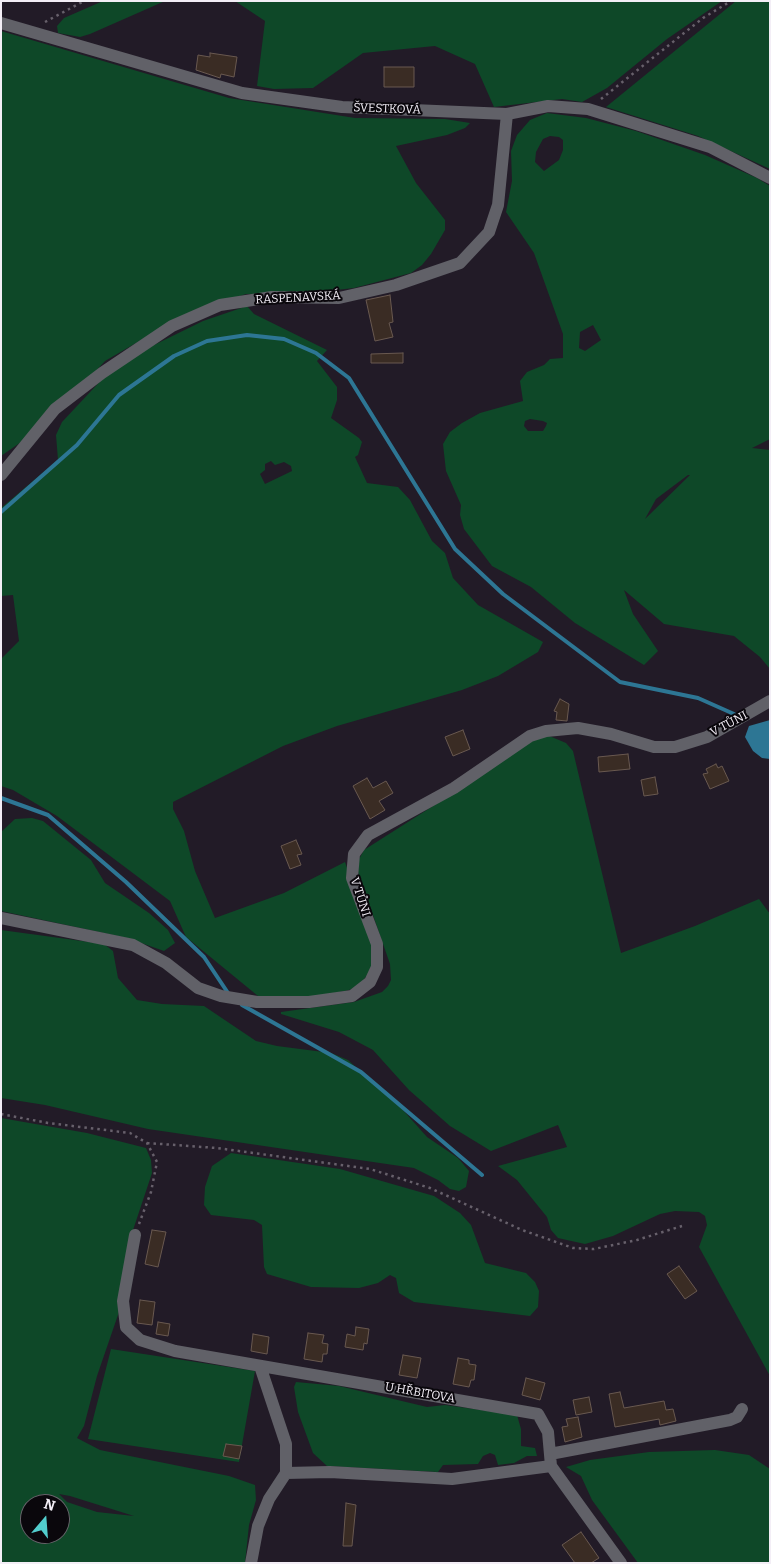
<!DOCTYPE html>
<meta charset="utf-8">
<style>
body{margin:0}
#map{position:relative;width:771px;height:1564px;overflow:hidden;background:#221b27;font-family:Bitter,serif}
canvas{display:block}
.frame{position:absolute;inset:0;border:2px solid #f3eef6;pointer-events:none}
.north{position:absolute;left:20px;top:1494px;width:50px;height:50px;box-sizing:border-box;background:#0a070c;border:1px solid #67636a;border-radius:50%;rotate:18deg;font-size:14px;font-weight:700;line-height:20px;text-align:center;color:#f3eef6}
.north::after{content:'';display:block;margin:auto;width:18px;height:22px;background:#52cdcd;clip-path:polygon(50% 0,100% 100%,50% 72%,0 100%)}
</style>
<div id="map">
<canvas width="771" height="1564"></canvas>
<div class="frame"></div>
<div class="north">N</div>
</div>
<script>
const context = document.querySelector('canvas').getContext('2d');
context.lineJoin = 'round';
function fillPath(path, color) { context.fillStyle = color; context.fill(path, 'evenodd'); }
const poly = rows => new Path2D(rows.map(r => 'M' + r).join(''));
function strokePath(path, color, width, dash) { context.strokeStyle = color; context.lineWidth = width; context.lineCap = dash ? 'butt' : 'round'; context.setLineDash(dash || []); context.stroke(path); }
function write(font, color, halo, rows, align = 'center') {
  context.font = font + ' Bitter,serif'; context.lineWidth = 4; context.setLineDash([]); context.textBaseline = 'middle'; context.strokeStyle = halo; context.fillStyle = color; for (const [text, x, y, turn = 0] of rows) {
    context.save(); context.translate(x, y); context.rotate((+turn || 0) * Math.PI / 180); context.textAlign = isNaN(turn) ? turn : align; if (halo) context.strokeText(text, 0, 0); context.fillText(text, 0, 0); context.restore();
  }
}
fillPath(poly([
 [103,1,165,1,90,34,80,37,58,33,57,26,64,18],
 [235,1,722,1,667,39,607,88,582,102,562,99,494,107,475,64,435,46,363,53,313,88,274,89,257,86,265,21],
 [736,1,770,1,770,169,698,136,606,107],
 [1,31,229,98,355,118,445,119,470,123,465,128,447,135,396,146,416,183,445,220,445,230,431,254,422,265,411,273,354,288,309,293,246,294,186,314,105,361,47,424,1,456],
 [547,113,586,118,636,131,705,155,757,178,770,186,770,439,752,448,770,450,770,669,760,657,734,636,664,624,624,590,633,614,658,651,644,665,575,623,531,587,492,566,464,529,460,515,461,505,446,471,443,444,450,432,462,423,480,413,523,401,520,381,527,372,544,365,550,359,563,358,563,334,534,253,506,212,512,181,511,151,517,135,530,120],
 [550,136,559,137,563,140,563,150,559,160,544,171,535,162,536,152,543,139],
 [593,325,601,340,585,351,579,348,580,332],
 [530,419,543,421,547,423,546,426,543,431,528,431,524,426,525,421],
 [688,475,690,475,645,519,656,499],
 [247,306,254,314,327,350,317,361,337,387,337,400,331,418,359,438,362,442,358,455,355,457,367,483,398,487,410,500,432,541,445,553,453,578,478,605,543,642,538,652,498,676,462,690,337,726,283,746,173,802,173,809,184,831,195,871,215,918,284,893,345,862,375,949,371,971,358,986,349,990,312,998,258,996,186,937,170,901,57,816,13,790,1,786,1,659,19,641,13,595,1,596,1,508,58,460,56,435,62,422,107,374,152,346,203,321],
 [271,461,275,465,284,462,291,466,292,471,265,484,260,474,265,470,265,464],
 [547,735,566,743,573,751,621,953,695,926,759,899,770,914,770,1376,699,1247,707,1225,705,1216,699,1212,675,1211,660,1214,613,1236,585,1244,558,1238,551,1230,547,1217,517,1180,498,1166,567,1147,558,1125,491,1151,450,1126,409,1090,373,1050,339,1032,281,1014,281,1012,354,1002,382,992,388,986,391,980,390,964,358,872,359,859,364,850,488,771,528,742],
 [32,818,43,821,91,860,105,883,149,913,168,930,175,943,164,951,127,938,1,911,1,832,15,819],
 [1,930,104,944,113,951,118,978,137,1000,162,1004,204,1006,256,1041,277,1046,331,1053,348,1060,402,1109,427,1137,458,1158,469,1171,466,1187,459,1191,450,1189,438,1180,414,1168,148,1129,45,1105,1,1098],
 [1,1118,87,1133,146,1148,151,1160,152,1173,130,1239,119,1312,97,1376,84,1426,77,1438,100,1450,229,1476,255,1485,256,1500,249,1525,245,1563,1,1563],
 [59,1494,70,1496,134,1516,97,1512,67,1502],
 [30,1504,60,1504,60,1534,30,1534],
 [231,1153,340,1169,434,1196,460,1213,471,1225,485,1263,526,1273,535,1282,539,1291,538,1307,530,1316,414,1302,399,1293,396,1278,390,1275,378,1283,359,1288,311,1287,267,1274,264,1267,262,1225,254,1220,211,1215,204,1205,205,1187,212,1166],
 [111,1349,255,1371,239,1462,88,1439],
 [296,1382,339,1386,427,1407,445,1405,517,1415,521,1429,521,1446,535,1448,537,1456,527,1456,514,1463,498,1465,495,1455,490,1453,483,1456,478,1464,443,1465,438,1472,327,1466,313,1453,298,1412,294,1387],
 [715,1450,749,1455,770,1469,770,1563,638,1563,592,1500,581,1476,566,1467,590,1460,649,1452]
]), '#0e4828');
fillPath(poly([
 [770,720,770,759,762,758,753,751,745,737,749,726]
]), '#2d7694');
strokePath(poly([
 [1,512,77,445,119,395,174,356,207,341,247,335,284,339,316,353,349,378,455,549,503,594,620,682,698,698,734,714],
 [1,798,48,815,126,882,204,957,228,993],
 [242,1005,361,1072,482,1175]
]), '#2d7694', 4);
const building = poly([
 [210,53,237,57,234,77,221,74,220,78,196,70,198,55,210,57,210,53],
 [384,67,414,67,414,87,384,87,384,67],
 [390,295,393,322,389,323,393,337,375,341,366,300,390,295],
 [403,353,403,363,371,363,371,354,403,353],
 [560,699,569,704,567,721,556,720,557,712,554,711,560,699],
 [463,730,470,749,453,756,445,737,463,730],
 [628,754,630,769,599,772,598,757,628,754],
 [716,764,718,768,722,766,729,781,710,789,703,774,708,773,706,769,716,764],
 [655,777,658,794,644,796,641,780,655,777],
 [367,778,373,788,386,781,393,793,379,801,385,810,370,819,353,786,367,778],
 [296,840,302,854,297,855,301,865,290,869,281,846,296,840],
 [152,1230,166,1232,158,1267,145,1264,152,1230],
 [679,1266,697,1291,685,1299,667,1274,679,1266],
 [140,1300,155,1302,152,1325,137,1323,140,1300],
 [158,1322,170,1324,168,1336,156,1334,158,1322],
 [356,1327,369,1329,367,1344,364,1343,363,1350,345,1347,347,1334,355,1336,356,1327],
 [308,1333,324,1335,322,1343,328,1344,327,1354,323,1354,322,1362,304,1359,308,1333],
 [253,1334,269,1337,267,1354,251,1351,253,1334],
 [403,1355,421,1358,417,1378,399,1375,403,1355],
 [458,1358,469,1360,469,1364,476,1365,474,1380,471,1380,469,1387,453,1384,458,1358],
 [526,1378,545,1383,540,1400,522,1395,526,1378],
 [620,1392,624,1408,664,1401,666,1410,673,1409,676,1421,660,1425,659,1419,615,1427,609,1394,620,1392],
 [589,1397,592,1412,576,1415,573,1400,589,1397],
 [578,1417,582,1437,565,1442,562,1427,568,1426,566,1419,578,1417],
 [226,1444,242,1446,239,1459,223,1456,226,1444],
 [346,1503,356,1505,352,1546,343,1546,346,1503],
 [581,1532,599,1558,591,1563,575,1563,562,1545,581,1532]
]);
fillPath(building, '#3a2c24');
strokePath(building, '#695950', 1);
strokePath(poly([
 [45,22,84,1],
 [601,99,703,18,731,1],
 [1,1114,48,1123,130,1133,147,1143,157,1162,151,1192,139,1224],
 [147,1143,217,1148,370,1169,430,1188,522,1230,573,1248,594,1249,637,1240,682,1226]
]), '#67606b', 2.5, [2.5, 4]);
strokePath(poly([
 [1,23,242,93,342,107,507,114,548,106,588,109,710,147,770,178],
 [1,475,55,409,102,373,172,326,220,305,272,297,339,298,396,285,460,263,489,232,498,205,507,114],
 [1,918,133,945,166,963,198,988,221,996,257,1002,309,1002,352,996,370,982,377,967,377,944,352,878,354,854,368,835,454,788,530,736,546,731,578,728,611,734,654,747,675,747,707,737,770,701],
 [135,1235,123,1301,126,1327,140,1340,175,1351,538,1414,548,1432,551,1466,621,1563],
 [260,1366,286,1444,286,1473],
 [550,1454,730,1420,737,1417,742,1409],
 [251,1563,258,1526,269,1499,286,1473,330,1472,452,1479,551,1466]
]), '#616168', 12);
write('12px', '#f3eef6', '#0a070c', [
 ["ŠVESTKOVÁ",387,109,2],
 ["RASPENAVSKÁ",298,298,-3],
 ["V TŮNI",729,724,-28],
 ["V TŮNI",360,897,72],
 ["U HŘBITOVA",420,1393,10]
]);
</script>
